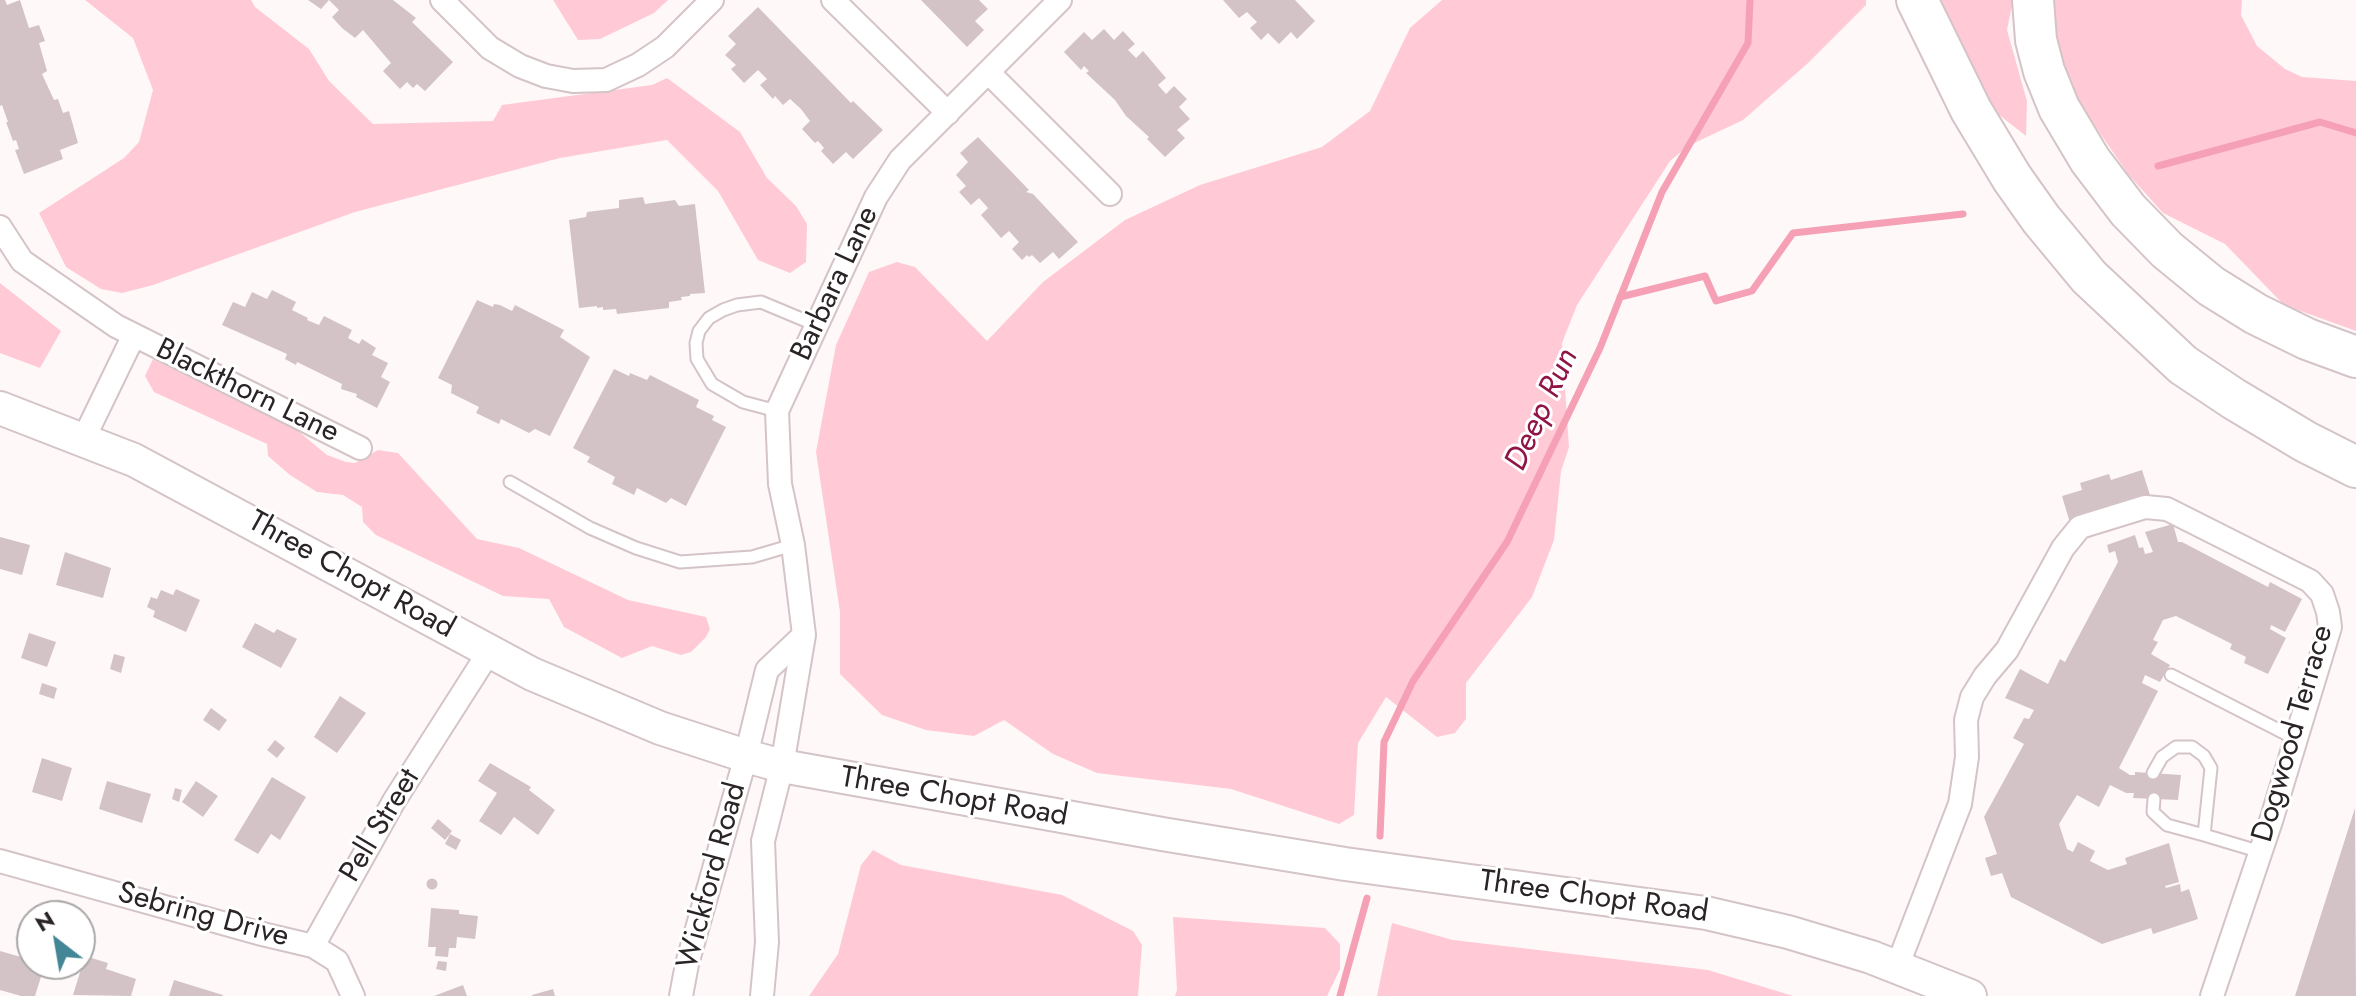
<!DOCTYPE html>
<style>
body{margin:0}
#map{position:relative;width:2356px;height:996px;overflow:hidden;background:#fff8f9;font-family:Jost,sans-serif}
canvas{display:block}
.north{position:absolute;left:16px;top:900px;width:80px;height:80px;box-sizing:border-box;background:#fff;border:2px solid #aaa7a8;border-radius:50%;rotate:329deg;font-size:22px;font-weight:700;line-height:32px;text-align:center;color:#2a2425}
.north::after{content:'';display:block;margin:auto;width:28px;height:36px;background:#438695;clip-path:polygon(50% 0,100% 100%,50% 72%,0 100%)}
</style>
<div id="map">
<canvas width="2356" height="996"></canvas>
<div class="north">N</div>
</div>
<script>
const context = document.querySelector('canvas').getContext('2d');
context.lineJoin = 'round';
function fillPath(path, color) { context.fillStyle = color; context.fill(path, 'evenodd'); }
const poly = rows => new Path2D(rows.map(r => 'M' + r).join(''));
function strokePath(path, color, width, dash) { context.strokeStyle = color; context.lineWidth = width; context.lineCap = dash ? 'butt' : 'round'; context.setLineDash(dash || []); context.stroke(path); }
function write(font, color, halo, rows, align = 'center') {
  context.font = font + ' Jost,sans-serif'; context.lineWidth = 6; context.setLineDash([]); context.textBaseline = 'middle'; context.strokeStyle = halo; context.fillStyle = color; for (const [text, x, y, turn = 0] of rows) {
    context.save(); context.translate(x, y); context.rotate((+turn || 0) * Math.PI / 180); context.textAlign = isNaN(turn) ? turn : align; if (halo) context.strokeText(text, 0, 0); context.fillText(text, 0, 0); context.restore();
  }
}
fillPath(poly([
 [85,0,251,0,255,7,309,49,329,81,373,124,493,121,502,105,652,85,667,78,740,132,767,178,796,206,807,224,806,262,790,273,758,260,718,191,667,140,560,158,355,212,153,285,122,293,101,289,66,267,39,213,124,158,139,142,153,90,133,38],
 [553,0,668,0,654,13,600,39,578,40],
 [1442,0,1866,0,1866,5,1807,64,1743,120,1688,146,1670,161,1577,305,1562,343,1569,447,1561,471,1554,540,1532,597,1466,683,1466,719,1455,733,1437,737,1386,697,1358,743,1354,815,1339,824,1231,789,1097,773,1053,754,1004,720,974,736,926,730,882,715,840,674,840,612,816,452,836,345,869,272,897,262,915,267,987,341,1043,282,1125,220,1200,185,1322,147,1370,111,1410,28],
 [1926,0,2013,0,2007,30,2027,101,2026,136,1998,114],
 [2049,0,2242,0,2241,15,2257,46,2285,69,2302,77,2356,81,2356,331,2284,305,2225,244,2163,213,2128,174,2082,107,2047,24],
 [0,283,61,331,40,368,0,353],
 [153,359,298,431,327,455,346,462,355,463,378,450,398,453,477,539,519,548,628,600,706,617,710,629,706,637,691,652,681,655,652,646,622,658,564,627,549,599,503,596,376,535,363,522,362,507,343,495,317,492,290,475,268,456,267,444,154,392,145,376],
 [873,850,901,865,1062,895,1133,931,1142,945,1138,996,809,996,838,954,861,865],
 [1173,917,1325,928,1340,944,1340,969,1327,996,1175,996,1177,990],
 [1392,923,1453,940,1708,970,1793,996,1377,996]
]), '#ffcad5');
strokePath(poly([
 [2158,166,2320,122,2356,133],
 [1620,297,1705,276,1716,301,1752,291,1793,233,1963,214],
 [1380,836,1384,742,1413,681,1507,542,1600,348,1662,192,1748,43,1750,0],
 [1340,996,1367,898]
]), '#f5a0b4', 7);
fillPath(poly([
 [0,0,5,0,7,5,20,0,29,28,39,25,45,41,39,43,47,71,42,74,54,100,58,99,63,113,69,111,78,143,60,150,63,159,24,174,15,150,19,149,16,140,13,141,6,122,8,122,2,105,0,106],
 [308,0,393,0,416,18,412,22,453,62,425,91,417,84,413,88,407,82,400,89,383,71,391,63,363,30,355,38,342,28,332,17,339,10,329,0,321,9],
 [921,0,979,0,988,9,975,21,984,30,967,47],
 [1223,0,1295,0,1315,21,1297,39,1291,32,1279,44,1268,33,1261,40,1250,28,1257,22,1247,12,1239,18],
 [758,7,851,103,853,101,883,130,853,159,846,152,833,164,821,151,824,148,818,141,815,143,802,129,810,121,801,109,790,99,783,105,775,96,773,99,760,85,767,79,758,70,744,83,731,69,736,65,725,55,736,44,728,36],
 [1104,29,1114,40,1123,31,1135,44,1128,50,1136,58,1143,51,1166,78,1158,85,1166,94,1174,86,1187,99,1179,107,1190,119,1177,130,1185,138,1165,157,1147,139,1149,137,1126,116,1115,100,1086,73,1089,71,1084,66,1081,70,1064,52,1084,32,1092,40],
 [978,137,1029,190,1026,192,1033,194,1078,242,1059,259,1053,252,1040,263,1032,255,1029,257,1027,255,1022,260,1012,249,1019,242,1009,231,1001,238,981,215,988,208,979,198,971,205,959,192,966,186,956,175,968,162,960,153],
 [643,197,645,204,675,200,679,206,695,204,705,293,690,294,690,296,681,297,682,300,669,302,669,308,617,314,616,309,603,310,603,307,597,308,597,306,579,308,569,220,586,217,587,212,619,208,619,200],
 [272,290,296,302,292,310,308,318,307,320,319,325,324,316,352,330,348,338,359,344,362,339,376,348,372,355,388,363,381,377,390,382,377,408,356,397,357,394,341,389,342,384,297,362,296,365,285,359,287,354,222,325,233,302,245,307,252,292,267,299],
 [477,300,493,307,494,304,500,305,512,311,515,305,564,330,560,337,590,357,550,436,535,429,529,433,501,419,499,424,476,413,479,407,451,393,452,385,438,378],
 [614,369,629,376,630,373,647,380,650,375,699,400,696,407,714,416,712,420,726,427,686,506,671,498,666,503,637,488,634,495,612,484,615,477,587,462,590,457,573,448],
 [2142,470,2151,498,2070,523,2062,496,2082,490,2080,483,2109,474,2111,480],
 [2173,524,2178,542,2182,542,2268,587,2270,582,2302,599,2285,632,2271,625,2270,629,2286,638,2268,674,2244,663,2246,657,2230,649,2232,644,2176,616,2163,620,2153,640,2158,642,2151,654,2170,665,2160,682,2145,675,2142,683,2158,691,2119,768,2130,775,2135,775,2135,772,2181,775,2178,800,2133,798,2134,793,2126,793,2110,785,2099,807,2077,795,2059,824,2067,849,2073,852,2078,842,2095,851,2090,861,2108,870,2127,864,2125,858,2169,843,2179,882,2165,886,2166,888,2180,884,2181,892,2189,889,2198,919,2153,934,2151,928,2102,944,2011,897,2002,873,1991,876,1985,858,1997,854,1984,817,2024,744,2013,738,2024,718,2029,719,2034,710,2005,698,2020,669,2048,684,2060,659,2065,662,2118,562,2115,551,2109,553,2107,545,2135,535,2139,548,2143,547,2145,554,2153,552,2145,532],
 [0,537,30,545,22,575,0,569],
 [65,552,111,568,103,598,56,585],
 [176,589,200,600,186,632,153,617,155,611,147,607,151,597,157,599,161,590,173,595],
 [255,623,274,633,277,629,297,639,281,668,242,647],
 [29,633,56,642,47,667,21,658],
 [114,654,125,657,121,673,110,669],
 [42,683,57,688,54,699,39,694],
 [340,696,366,713,337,753,314,737],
 [211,708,227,720,219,731,203,720],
 [275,740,285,748,277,758,267,750],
 [42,758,72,768,62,801,32,792],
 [490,763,531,787,529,790,555,810,538,835,514,817,501,835,479,821,497,793,478,781],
 [272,777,306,797,280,840,271,834,258,854,234,840],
 [107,781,151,794,142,823,99,809],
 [196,781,218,796,203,817,182,802],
 [175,788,182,790,179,802,172,799],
 [2355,808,2356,996,2295,996],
 [438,819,452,831,445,840,431,828],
 [450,834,461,840,456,850,445,844],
 '426.5 884a5.5 5.5 0 1 1 11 0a5.5 5.5 0 1 1-11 0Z',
 [431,908,459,910,459,914,478,916,475,939,457,937,456,948,449,948,448,957,435,956,436,947,428,947],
 [26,941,32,942,32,964,45,964,35,996,21,996,0,990,0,951,21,957],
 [85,956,108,963,106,969,136,979,131,996,73,995],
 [438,961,447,962,446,971,436,969],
 [174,980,223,995,223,996,169,996],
 [463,985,467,996,434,996],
 [553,989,555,996,532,996,532,995]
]), '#d3c3c6');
const lane = poly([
 [777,411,743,402,712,384,697,359,696,343,699,331,709,318,723,310,737,305,761,302,816,325],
 [510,482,590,528,636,548,680,562,752,557,793,545],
 [2171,675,2296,739],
 [2153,773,2162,757,2176,747,2192,747,2204,756,2211,768,2204,835,2167,825,2153,812,2154,799],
 [2204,835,2261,852]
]);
const street = poly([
 [442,0,490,48,520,66,546,76,573,81,606,80,638,65,665,47,712,0],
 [833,0,948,113],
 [988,72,1110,194],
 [0,227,22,261,116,326,360,448],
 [83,440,134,335],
 [0,861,258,933,313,946,337,961,353,996],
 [313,946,394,801,489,652],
 [1897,967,1960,804,1967,757,1966,720,1972,697,1985,676,2007,650,2063,548,2080,527,2145,507,2167,509,2310,581,2322,594,2328,612,2330,627,2271,821,2212,996],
 [681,996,687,964,746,756,767,670,804,635],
 [762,996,767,942,763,841,782,766,804,635,793,545,780,484,777,411,876,197,900,160,1060,0]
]);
const secondary = poly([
 [0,408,134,460,532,674,660,728,746,756,782,766,1162,834,1345,864,1706,913,1788,932,1871,957,1970,996]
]);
const highway = poly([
 [1917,0,1971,110,2012,178,2041,219,2089,277,2183,365,2234,399,2306,442,2356,467],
 [2033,0,2036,40,2044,71,2059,108,2090,160,2128,210,2167,250,2211,286,2256,314,2307,339,2356,357]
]);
strokePath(lane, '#d4c4c7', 15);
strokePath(street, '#d4c4c7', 26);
strokePath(secondary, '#d4c4c7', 36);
strokePath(highway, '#d4c4c7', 44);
strokePath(lane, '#fff', 11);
strokePath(street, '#fff', 22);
strokePath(secondary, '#fff', 32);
strokePath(highway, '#fff', 40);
write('30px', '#2a2425', '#fff', [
 ["Barbara Lane",836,284,-65],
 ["Blackthorn Lane",247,392,26],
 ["Three Chopt Road",351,576,29],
 ["Dogwood Terrace",2294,734,-74],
 ["Three Chopt Road",954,798,10],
 ["Pell Street",381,826,-59],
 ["Wickford Road",713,876,-75],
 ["Three Chopt Road",1594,898,8],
 ["Sebring Drive",203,916,15]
]);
write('italic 32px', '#901445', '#fff', [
 ["Deep Run",1543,410,-65]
]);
</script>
